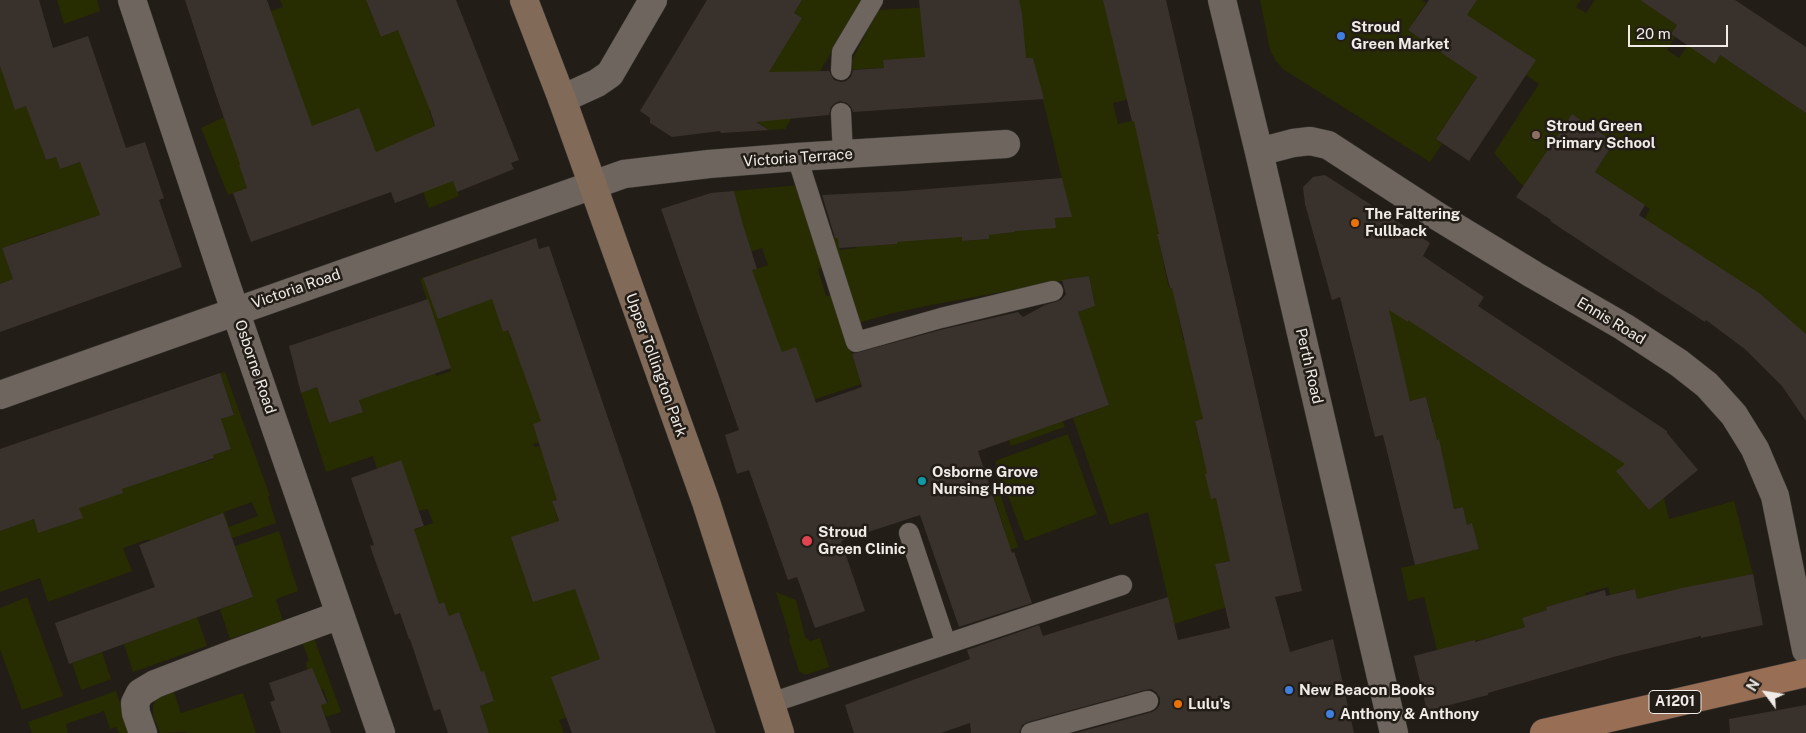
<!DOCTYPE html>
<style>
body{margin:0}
#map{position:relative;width:1806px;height:733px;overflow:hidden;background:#231d17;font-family:"Public Sans",sans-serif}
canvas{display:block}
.north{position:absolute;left:1741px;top:668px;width:50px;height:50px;-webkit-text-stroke:4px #231d17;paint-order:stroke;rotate:301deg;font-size:14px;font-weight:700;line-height:20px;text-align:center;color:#f0ebe7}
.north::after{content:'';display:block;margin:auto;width:18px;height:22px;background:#f0ebe7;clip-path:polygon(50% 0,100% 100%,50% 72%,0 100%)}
.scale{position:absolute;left:1628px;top:25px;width:100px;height:22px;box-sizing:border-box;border:2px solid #f0ebe7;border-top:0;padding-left:6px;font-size:15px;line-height:18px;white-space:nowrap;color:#f0ebe7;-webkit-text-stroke:4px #231d17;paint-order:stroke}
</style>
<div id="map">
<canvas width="1806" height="733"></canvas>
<div class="north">N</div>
<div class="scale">20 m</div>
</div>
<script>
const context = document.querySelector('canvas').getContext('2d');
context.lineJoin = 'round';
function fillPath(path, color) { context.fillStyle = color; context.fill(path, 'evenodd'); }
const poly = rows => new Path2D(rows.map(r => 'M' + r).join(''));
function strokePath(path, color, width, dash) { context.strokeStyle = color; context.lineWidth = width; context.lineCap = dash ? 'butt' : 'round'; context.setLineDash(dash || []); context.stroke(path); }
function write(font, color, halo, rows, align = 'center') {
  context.font = font + ' "Public Sans",sans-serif'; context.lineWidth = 5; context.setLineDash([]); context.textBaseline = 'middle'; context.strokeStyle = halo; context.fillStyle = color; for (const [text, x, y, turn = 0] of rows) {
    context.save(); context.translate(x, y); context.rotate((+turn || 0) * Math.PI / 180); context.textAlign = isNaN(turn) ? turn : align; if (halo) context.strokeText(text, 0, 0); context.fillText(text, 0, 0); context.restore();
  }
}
fillPath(poly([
 [57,0,97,0,100,11,64,24],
 [280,0,374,0,367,3,381,37,415,23,445,104,429,111,459,196,429,208,414,167,386,178,367,130,270,154,239,165,247,188,228,195,201,128,224,117,292,93,271,11,283,7],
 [802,0,863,0,785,129,769,130,743,113,801,18,794,13],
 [1019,0,1103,0,1142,96,1113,103,1118,124,1148,117,1175,230,1157,234,1169,288,1187,284,1193,310,1178,314,1183,340,1199,337,1203,419,1195,421,1201,449,1210,472,1206,474,1211,499,1232,495,1239,522,1222,527,1225,537,1227,537,1232,560,1215,564,1219,582,1236,578,1234,605,1174,624,1148,512,1110,525,1073,418,1109,405,1086,337,976,348,1095,306,1089,276,926,306,889,314,855,324,828,238,838,238,840,250,856,248,854,236,880,234,881,245,897,244,897,233,917,240,933,239,961,228,962,241,989,239,988,225,1000,234,1014,232,1014,223,1056,228,1055,218,1071,217,1033,58,926,65,883,60,884,68,847,70,878,10,1019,2],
 [1260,0,1422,0,1426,3,1408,30,1441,53,1477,0,1581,0,1576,7,1586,13,1595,0,1640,0,1677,25,1671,35,1675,37,1667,50,1679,58,1688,45,1720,55,1806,113,1806,335,1777,309,1644,220,1650,209,1595,172,1614,142,1572,114,1525,186,1521,184,1494,153,1539,84,1526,75,1535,61,1502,38,1436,139,1442,144,1430,162,1283,69,1276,61,1270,50],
 [0,66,15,109,39,101,35,129,46,160,56,157,60,169,112,151,100,215,57,230,56,264,44,233,2,248,13,279,0,284],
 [799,185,826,266,818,269,826,296,834,295,861,384,759,418,782,352,735,276,768,265,762,248,751,252,720,210,739,213,734,191],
 [481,257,490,284,507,317,499,319,503,332,508,330,511,340,529,334,557,416,533,424,540,442,533,444,535,447,540,446,566,496,552,501,561,529,619,619,594,708,559,720,564,733,489,733,480,706,494,701,484,672,469,677,455,634,466,630,459,613,449,616,444,602,439,604,413,530,433,523,428,509,419,511,377,469,373,456,326,472,301,393,317,387,329,423,363,411,350,374,427,349,436,376,451,371,420,279],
 [1385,301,1436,317,1426,332,1622,462,1639,453,1617,471,1649,510,1664,498,1669,519,1734,501,1753,574,1651,595,1651,601,1638,604,1635,589,1617,593,1611,596,1608,587,1585,593,1591,612,1567,601,1546,607,1547,610,1522,618,1525,627,1481,640,1478,640,1437,650,1424,597,1408,601,1401,568,1479,549,1472,524,1467,525,1463,507,1454,509,1438,439,1429,441,1433,422,1426,397,1410,401],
 [225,372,270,496,268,496,276,523,159,563,149,539,123,548,132,571,48,602,40,578,0,592,0,531,12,527,2,499,24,492,38,532,82,518,73,491,112,460,187,432,198,464,214,459,213,455,231,449,221,419,234,414,220,373],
 [252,502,258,516,229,527,224,512],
 [1060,414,1065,427,1011,446,1009,440],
 [1068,434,1097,514,1025,541,995,461],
 [999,491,1018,547,1000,553,994,535,1005,531,993,494],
 [279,531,298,591,276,599,283,621,230,639,220,609,253,597,235,546],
 [776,592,796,600,805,637,810,641,820,638,829,667,805,675,799,671,789,640,790,637],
 [27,597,63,696,22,710,0,649,0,608],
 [197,617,207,646,133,672,124,644],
 [314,638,341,712,326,717,321,705,328,702,323,689,315,691,307,669,306,662,309,660,302,642],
 [102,652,111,679,81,690,72,663],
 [173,689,181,713,243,693,256,733,187,733,186,732,160,733,153,716,153,706,157,697],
 [116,691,130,733,119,733,116,727,110,729,104,711,66,724,68,733,32,733,28,722]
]), '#282c01');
fillPath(poly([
 [0,0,39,0,53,48,88,36,126,148,145,142,164,198,159,200,182,267,0,332,0,284,13,279,2,248,100,215,80,162,60,169,56,157,46,160,26,106,15,110,0,66],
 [185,0,267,0,312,126,359,108,376,152,435,126,430,110,398,30,381,37,366,0,456,0,519,160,511,163,514,169,457,192,453,181,395,203,391,192,251,242,233,193,247,188,239,165,240,164,215,92],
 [707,0,802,0,794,13,802,18,769,72,829,71,834,80,841,82,846,81,851,77,853,70,884,68,883,60,925,57,919,0,1019,0,1022,13,1026,58,1033,58,1044,99,853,112,851,107,847,103,840,101,835,103,831,107,829,115,756,122,769,130,721,133,720,131,672,137,650,123,650,118,640,111],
 [1103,0,1166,0,1302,591,1275,597,1290,652,1333,639,1354,733,1076,733,1152,712,1157,709,1160,704,1160,698,1156,692,1151,689,1145,690,1028,722,1022,725,1019,733,971,733,970,723,941,733,854,733,845,705,970,659,967,650,1039,625,1043,636,1168,597,1178,640,1230,628,1215,564,1230,561,1216,498,1211,499,1205,474,1207,473,1195,421,1203,419,1172,288,1170,288,1157,234,1159,234,1134,121,1132,121],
 [1429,0,1477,0,1467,15,1536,60,1469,161,1436,139,1477,77,1408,30],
 [1640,0,1735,0,1806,47,1806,113,1720,55,1715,64,1671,34,1677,25],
 [1572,114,1614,142,1595,172,1645,205,1639,215,1759,293,1806,334,1806,421,1782,386,1746,350,1706,320,1705,322,1609,260,1550,221,1551,220,1516,197],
 [1325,175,1430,243,1423,256,1484,297,1478,306,1667,431,1667,433,1698,470,1649,510,1616,471,1625,464,1408,320,1408,322,1389,310,1410,401,1426,397,1437,440,1439,439,1454,509,1463,507,1467,525,1472,523,1479,549,1415,565,1383,435,1375,437,1340,297,1332,300,1305,204,1303,187,1313,177],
 [1062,178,1072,217,1055,218,1056,228,1015,231,1015,232,989,235,989,239,962,241,962,237,897,242,897,244,839,248,838,238,835,238,822,195,904,191],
 [734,191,743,225,757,269,752,270,778,342,782,352,796,347,816,403,862,387,852,354,944,329,1018,312,1023,317,1045,305,1061,300,1066,294,1062,280,1089,276,1095,306,1078,312,1109,405,978,451,1012,553,1014,552,1032,603,959,627,920,515,841,541,865,611,815,628,797,577,788,580,749,470,737,474,725,435,739,430,661,209,711,193],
 [536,238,539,249,549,246,716,733,572,733,551,677,600,659,575,589,533,602,511,537,559,521,552,501,557,500,533,424,541,421,512,340,508,330,503,332,492,299,438,319,423,278],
 [428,299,451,368,359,400,363,412,329,423,317,387,301,393,289,346],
 [220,373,234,415,221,419,231,449,213,455,214,458,122,489,123,493,79,508,83,518,38,533,34,519,0,531,0,449],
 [401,460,424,526,414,529,439,604,444,602,449,616,459,612,481,672,484,671,494,701,480,706,489,733,448,733,440,709,434,711,410,639,409,639,400,613,395,615,370,546,374,545,351,478],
 [223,513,253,597,69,664,55,623,155,587,139,545],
 [1753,574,1763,625,1701,638,1701,636,1617,656,1488,693,1488,695,1427,711,1414,656,1475,640,1475,642,1525,627,1522,618,1547,610,1546,607,1605,590,1606,596,1635,589,1637,599,1682,588],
 [312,668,327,703,321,705,331,733,281,733,270,702,275,700,269,683],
 [1806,705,1806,733,1730,733,1729,719]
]), '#39322c');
const service = poly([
 [841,70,842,52,873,0],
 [841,113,843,155],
 [797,157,856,342,941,318,1053,291],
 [909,533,946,644],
 [771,703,1122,585],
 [1031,733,1148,701]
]);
const minor = poly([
 [132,0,227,287,381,733],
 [1222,0,1259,152,1394,733],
 [562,99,597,83,610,74,653,0],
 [1259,152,1293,143,1310,141,1328,145,1437,216,1534,275,1624,327,1679,363,1707,385,1734,415,1755,449,1775,496,1806,650],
 [0,395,624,174,709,164,797,157,1006,144],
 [143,733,136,713,135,703,140,693,155,684,233,654,340,615]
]);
const secondary = poly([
 [524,0,562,99,706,502,780,733]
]);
const primary = poly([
 [1544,733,1806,673]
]);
strokePath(service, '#3e3936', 21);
strokePath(minor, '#3e3936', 29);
strokePath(secondary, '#3e3936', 29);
strokePath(primary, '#3e3936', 29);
strokePath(service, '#6d655e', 20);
strokePath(minor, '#6d655e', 28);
strokePath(secondary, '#826a59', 28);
strokePath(primary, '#986f54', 28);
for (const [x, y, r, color] of [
 [1341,36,5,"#3f7fe0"],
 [1536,135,5,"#8d6e63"],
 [1355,223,5,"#e8710a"],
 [922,481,5,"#0f9aa8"],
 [807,541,6,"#e0444e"],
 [1289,690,5,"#3f7fe0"],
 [1178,704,5,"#e8710a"],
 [1330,714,5,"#3f7fe0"]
]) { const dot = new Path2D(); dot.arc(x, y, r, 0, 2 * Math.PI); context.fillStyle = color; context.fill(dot); strokePath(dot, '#231d17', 2); }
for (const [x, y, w] of [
 [1675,702,52]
]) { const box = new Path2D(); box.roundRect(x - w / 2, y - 11.5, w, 23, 4); context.fillStyle = '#231d17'; context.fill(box); strokePath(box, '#f0ebe7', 1); }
write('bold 14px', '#f0ebe7', null, [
 ["A1201",1675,702]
]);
write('bold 15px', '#f0ebe7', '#231d17', [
 ["Stroud",1351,27],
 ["Green Market",1351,44],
 ["Stroud Green",1546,126],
 ["Primary School",1546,143],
 ["The Faltering",1365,214],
 ["Fullback",1365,231],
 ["Osborne Grove",932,472],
 ["Nursing Home",932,489],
 ["Stroud",818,532],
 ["Green Clinic",818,549],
 ["New Beacon Books",1299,690],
 ["Lulu's",1188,704],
 ["Anthony & Anthony",1340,714]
], 'left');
write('15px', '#f0ebe7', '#231d17', [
 ["Victoria Terrace",798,158,-4],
 ["Victoria Road",296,289,-19],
 ["Ennis Road",1611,321,31],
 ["Upper Tollington Park",656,365,70],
 ["Perth Road",1309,366,77],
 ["Osborne Road",255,367,71]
]);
</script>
